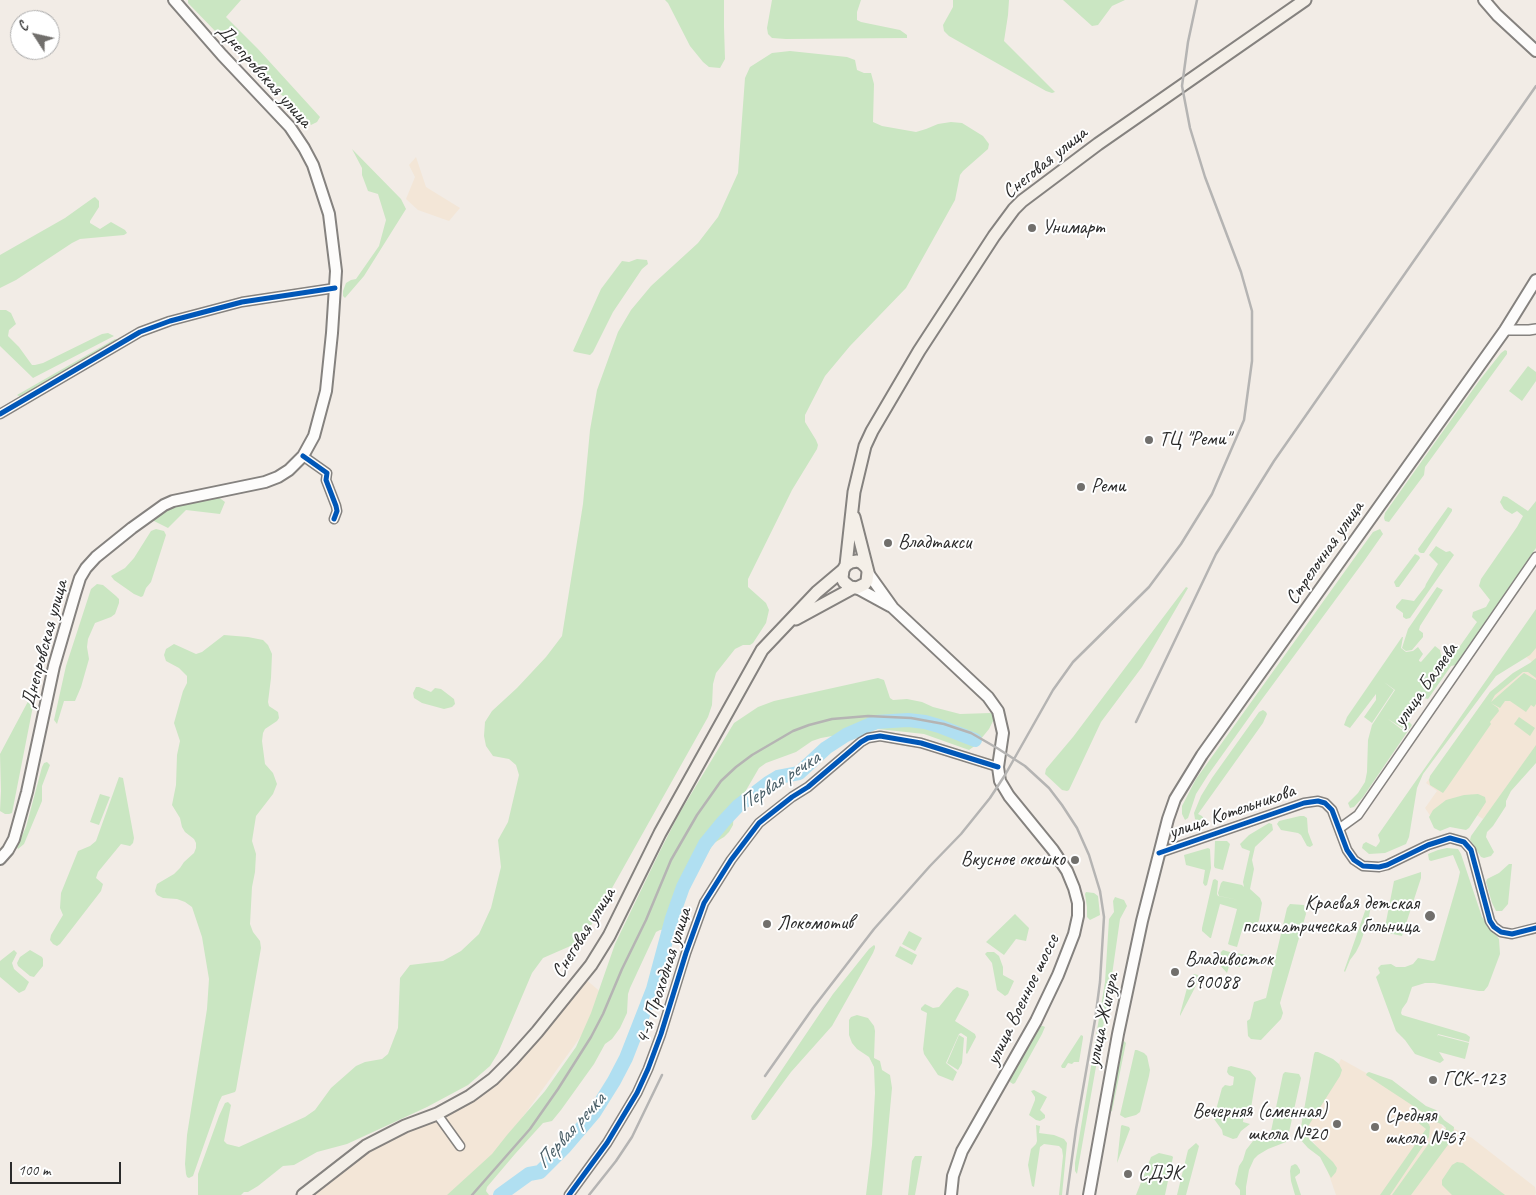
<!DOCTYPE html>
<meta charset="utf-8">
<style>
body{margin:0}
#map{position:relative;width:1536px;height:1195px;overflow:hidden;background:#f2ece6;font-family:Caveat,sans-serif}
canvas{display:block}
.north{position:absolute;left:10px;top:10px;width:50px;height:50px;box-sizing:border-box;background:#fff;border:1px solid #aaa;border-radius:50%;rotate:305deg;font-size:14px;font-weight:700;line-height:20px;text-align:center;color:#2b2b2b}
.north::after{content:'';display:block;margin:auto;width:18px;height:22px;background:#716f6c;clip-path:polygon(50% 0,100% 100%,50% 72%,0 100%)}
.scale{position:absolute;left:10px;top:1162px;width:111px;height:22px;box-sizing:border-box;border:2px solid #2b2b2b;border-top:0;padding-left:6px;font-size:15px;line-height:18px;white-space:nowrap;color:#2b2b2b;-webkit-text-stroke:4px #fff;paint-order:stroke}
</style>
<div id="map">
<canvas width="1536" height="1195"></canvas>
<div class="north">С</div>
<div class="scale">100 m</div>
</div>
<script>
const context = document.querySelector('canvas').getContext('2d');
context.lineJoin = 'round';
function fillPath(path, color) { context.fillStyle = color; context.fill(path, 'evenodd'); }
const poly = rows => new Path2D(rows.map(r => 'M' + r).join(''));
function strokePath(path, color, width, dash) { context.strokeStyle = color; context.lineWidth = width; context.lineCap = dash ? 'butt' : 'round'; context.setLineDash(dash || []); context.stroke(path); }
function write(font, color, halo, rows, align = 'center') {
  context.font = font + ' Caveat,sans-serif'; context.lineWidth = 4; context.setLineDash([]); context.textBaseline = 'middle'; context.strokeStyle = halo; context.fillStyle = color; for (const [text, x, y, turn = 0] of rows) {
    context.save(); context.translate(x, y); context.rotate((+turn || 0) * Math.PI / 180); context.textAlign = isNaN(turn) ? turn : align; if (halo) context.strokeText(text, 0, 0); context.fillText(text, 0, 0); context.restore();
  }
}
fillPath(poly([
 [416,157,426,187,460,208,449,221,418,210,406,199,415,177,409,165],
 [1536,626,1536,755,1483,819,1475,814,1433,820,1425,808,1437,791,1426,783,1490,692,1532,662,1526,657,1522,647],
 [584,978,603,994,594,1018,499,1150,451,1195,313,1195,371,1147,471,1097],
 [1341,1059,1368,1074,1440,1122,1443,1128,1453,1128,1472,1138,1535,1187,1536,1193,1535,1195,1336,1195,1321,1152,1306,1132,1307,1127]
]), '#f3e6d7');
fillPath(poly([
 [188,0,241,0,226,17,258,49,320,117,317,122,311,125,304,115,245,62,188,3],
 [665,0,724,0,724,27,725,59,720,68,709,67,703,62,690,46,668,3],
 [772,0,861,0,857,12,857,20,861,22,900,30,907,35,907,38,786,39,772,38,768,34,767,28],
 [953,0,1009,0,1008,15,1004,41,1055,92,1052,93,1046,91,949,36,944,31,943,25,953,7],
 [1063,0,1125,0,1112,6,1098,25,1092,26],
 [790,51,847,57,855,60,857,70,864,73,871,73,874,84,873,122,882,126,916,132,926,129,938,124,951,122,962,123,983,136,989,144,988,149,963,171,960,175,955,200,906,288,850,346,825,376,805,415,805,422,816,440,818,445,817,449,792,490,748,579,748,587,766,603,769,610,766,623,753,643,750,645,743,645,735,649,716,673,713,684,712,705,708,717,584,938,575,944,543,958,532,973,498,1053,490,1066,468,1085,427,1107,347,1144,317,1152,294,1165,283,1166,258,1186,248,1192,244,1192,241,1195,198,1195,198,1174,219,1116,225,1103,228,1102,231,1105,224,1141,227,1144,239,1147,305,1117,315,1110,331,1088,356,1066,365,1062,382,1059,388,1054,398,1028,400,978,410,965,443,961,461,951,479,934,491,908,501,867,498,840,508,822,519,775,516,765,509,759,493,756,486,746,484,736,485,722,492,711,517,688,546,657,562,636,583,504,590,430,597,390,618,332,631,310,651,286,698,243,718,217,738,173,745,78,750,67,772,53],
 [352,149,401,199,406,209,364,276,345,298,343,296,343,291,346,283,351,280,356,279,379,246,386,220,378,194,368,191,362,175,362,168],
 [95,197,99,201,99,207,90,221,90,223,100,229,111,222,125,230,127,233,124,235,80,239,72,243,16,280,0,288,0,255,65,218,93,198],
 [637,259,647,260,648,264,642,269,613,312,593,352,590,355,575,352,573,351,601,289,622,261,629,262],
 [0,310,6,310,11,313,16,324,9,330,8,336,19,347,32,365,35,365,43,363,102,334,108,333,114,336,33,378,0,346],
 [115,339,119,340,22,398,17,395],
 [1505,350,1507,351,1507,354,1425,467,1424,475,1389,522,1385,521,1384,518,1385,513,1436,441,1479,381,1501,353],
 [1528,366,1536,372,1536,381,1522,401,1509,391],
 [217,496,225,502,220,514,186,510,168,528,152,520,172,508],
 [1503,496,1507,497,1528,511,1536,501,1536,548,1456,665,1451,666,1428,699,1424,698,1402,728,1388,719,1401,729,1402,729,1408,721,1412,725,1363,797,1354,807,1350,808,1348,803,1358,793,1365,782,1367,772,1368,740,1372,725,1395,690,1384,682,1394,690,1372,723,1364,717,1376,700,1376,694,1350,728,1344,725,1347,717,1402,637,1403,637,1401,648,1406,652,1413,651,1418,647,1423,654,1419,660,1419,661,1421,662,1435,646,1440,650,1441,655,1446,654,1453,656,1477,622,1472,617,1473,612,1486,607,1490,600,1479,586,1481,579,1517,527,1523,516,1517,511,1512,514,1504,509,1500,502],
 [1448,507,1452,509,1452,511,1424,553,1421,553,1419,552,1418,549],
 [156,529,164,531,166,535,151,582,146,588,143,596,141,597,134,594,114,580,111,576,125,568,134,558,151,531],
 [1380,529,1383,534,1364,561,1260,702,1208,775,1196,794,1188,818,1185,820,1182,814,1182,806,1196,779,1373,532],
 [1436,546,1446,552,1450,551,1454,555,1410,618,1406,619,1403,617,1403,613,1396,608,1396,606,1402,599,1414,601,1425,587,1426,584,1438,564,1429,555],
 [1415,554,1419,556,1420,558,1399,587,1396,587,1394,582],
 [97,584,103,585,116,596,119,599,119,603,115,614,111,617,95,623,88,639,87,647,89,659,81,687,75,701,64,701,57,724,54,720,66,666,91,589],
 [1186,587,1188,588,1181,600,1142,667,1101,722,1069,790,1067,791,1062,790,1045,774,1046,769,1073,737],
 [1437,587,1443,590,1420,626,1419,630,1423,633,1423,637,1412,650,1406,651,1402,648,1408,629],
 [1536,609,1536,648,1530,655,1496,676,1423,774,1417,788,1409,837,1406,844,1385,853,1369,854,1362,848,1363,844,1366,842,1376,847,1379,843,1380,841,1378,835],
 [224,635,248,637,263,640,268,645,272,654,271,678,268,702,269,706,278,712,279,718,277,721,265,729,263,733,262,741,265,764,273,773,277,784,273,794,256,816,252,841,256,854,255,872,252,887,250,924,253,932,260,941,261,948,236,1090,235,1092,222,1096,219,1102,193,1176,189,1178,187,1177,186,1174,185,1164,187,1135,207,1009,209,979,202,937,192,907,185,902,177,899,163,898,157,895,155,891,157,884,174,874,180,868,184,862,194,853,196,848,196,843,194,839,185,832,182,827,180,818,172,805,176,785,177,755,180,741,174,723,183,691,187,683,187,676,179,668,166,661,164,655,166,649,174,644,196,654,202,652],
 [1536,658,1536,678,1528,672,1523,672,1495,695,1491,702,1524,673,1536,680,1536,704,1534,707,1531,705,1526,712,1510,701,1505,701,1500,708,1491,703,1498,708,1499,711,1490,722,1491,724,1446,789,1443,793,1430,785,1429,780,1430,776,1490,692,1513,673,1530,663],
 [878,678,884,680,890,698,893,700,907,699,922,702,933,707,960,714,991,713,995,717,989,729,976,745,969,750,924,734,878,729,864,733,854,739,832,736,821,738,812,741,796,752,766,763,759,768,734,811,733,825,729,832,724,837,714,843,685,889,673,926,670,929,660,930,656,932,630,988,628,994,627,1013,620,1028,612,1039,605,1044,594,1064,561,1110,552,1121,543,1123,515,1154,487,1187,486,1191,489,1195,447,1195,492,1154,507,1135,545,1091,576,1047,591,1013,615,944,660,851,679,814,734,723,758,707,774,701],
 [416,687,419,687,431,692,435,688,441,689,454,699,455,704,452,707,444,709,422,703,414,698,413,693],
 [33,692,35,692,35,696,13,808,12,813,9,814,5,814,0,811,1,791,0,754],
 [1263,710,1266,712,1267,714,1263,723,1198,814,1202,816,1204,819,1199,821,1195,819,1194,813,1201,796,1212,778,1259,712],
 [1519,717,1535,728,1530,736,1514,724],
 [1536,745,1536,763,1511,791,1506,801,1506,806,1493,826,1487,832,1486,837,1494,852,1491,856,1484,858,1481,857,1470,840,1471,836],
 [47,762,50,765,42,786,42,801,24,844,18,849,17,847,26,827,42,767,44,763],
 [119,777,123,778,134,838,133,843,130,846,121,844,98,872,96,878,103,884,101,891,60,944,57,946,53,944,50,940,51,935,63,915,60,908,61,893,78,851,90,846,96,841],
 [100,794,110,797,99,825,90,822],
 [1478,794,1485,797,1486,802,1469,828,1466,830,1450,827,1440,831,1434,828,1429,817,1433,810,1446,800,1464,795],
 [1300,816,1304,816,1307,818,1308,832,1313,845,1310,847,1307,846,1301,835,1298,833,1281,830,1277,824,1279,821],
 [1269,823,1272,824,1273,830,1255,847,1252,860,1254,869,1250,889,1260,898,1262,903,1259,920,1256,927,1253,929,1243,928,1242,930,1237,947,1230,945,1228,944,1237,909,1220,904,1211,938,1210,938,1202,931,1202,928,1213,880,1215,879,1218,881,1217,894,1218,896,1239,900,1219,896,1218,893,1221,883,1223,881,1242,885,1244,887,1243,882,1250,851,1242,848,1240,844,1249,835],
 [1215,841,1227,841,1230,844,1223,870,1215,868,1214,866],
 [1208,848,1210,849,1211,868,1207,885,1205,886,1203,883,1205,870,1186,865,1184,855],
 [1447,848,1458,849,1461,854,1482,917,1499,939,1500,954,1488,986,1484,991,1479,991,1434,983,1425,983,1412,987,1407,1002,1402,1009,1401,1013,1402,1015,1466,1034,1470,1037,1469,1042,1438,1034,1437,1037,1438,1035,1442,1036,1469,1043,1465,1059,1439,1052,1444,1060,1440,1063,1415,1054,1405,1040,1396,1031,1376,977,1380,973,1378,968,1381,965,1391,964,1396,967,1405,967,1413,964,1418,958,1433,961,1435,960,1458,881,1460,872,1453,855,1431,861,1429,860,1428,854,1438,850],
 [1509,864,1512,864,1508,904,1502,911,1496,911,1492,903,1486,882,1487,879,1499,873],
 [1421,872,1421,878,1402,936,1384,932,1394,881],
 [1086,892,1094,893,1098,896,1100,915,1090,920,1087,917,1087,907,1085,894],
 [1115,897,1124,900,1127,906,1120,919,1111,982,1077,1174,1075,1171,1075,1163,1105,982,1109,919,1114,912,1113,901],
 [1372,901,1368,921,1360,944,1356,952,1350,960,1345,972,1344,971,1365,911],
 [1290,904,1304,905,1306,914,1280,1003,1283,1013,1281,1019,1261,1040,1251,1039,1248,1036,1247,1021,1250,1019,1254,1002,1266,998,1287,908],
 [1015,914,1029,928,1026,941,1016,939,1004,955,986,942],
 [909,931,922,938,915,951,902,944],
 [874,945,875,946,875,948,873,953,832,1026,791,1072,757,1118,755,1120,752,1120,751,1116,754,1111,833,994,869,949],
 [900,946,917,955,912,965,895,956],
 [14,950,17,953,12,963,14,969,29,982,25,990,19,993,0,977,0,961],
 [30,950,42,957,43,959,43,966,34,977,30,976,18,966,17,963,20,957],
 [1223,950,1233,953,1227,973,1218,963,1221,952],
 [987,952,994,952,999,956,1003,967,1003,975,1014,981,1008,994,1005,996,997,990,992,963,985,954],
 [1236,953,1252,956,1250,962,1241,962,1240,967,1233,966],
 [1194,974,1198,975,1200,978,1180,1016,1180,1014,1190,977],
 [957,987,968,991,969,995,955,1021,975,1034,976,1037,967,1054,966,1053,967,1037,961,1033,959,1034,946,1063,957,1072,953,1081,938,1075,924,1054,923,1049,927,1013,921,1010,921,1008,925,1004,933,1008,939,1007,953,990],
 [857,1015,868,1018,874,1026,875,1031,874,1058,880,1061,882,1070,890,1075,892,1088,882,1195,866,1195,872,1145,875,1093,874,1067,869,1057,857,1049,852,1043,849,1035,849,1020,851,1017],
 [1041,1026,1043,1026,1045,1027,1042,1034,1015,1083,1013,1084,1010,1082,1010,1080],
 [959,1035,964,1038,962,1063,958,1070,947,1063],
 [1081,1035,1083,1036,1083,1038,1079,1062,1074,1062,1072,1064,1068,1063,1065,1068,1062,1068,1061,1066],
 [1124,1041,1126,1043,1112,1111,1109,1112,1122,1044],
 [1135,1050,1137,1050,1144,1053,1147,1056,1150,1070,1149,1076,1140,1112,1136,1115,1125,1118,1120,1115],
 [1315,1052,1318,1052,1333,1059,1339,1064,1342,1070,1340,1076,1307,1128,1307,1133,1309,1139,1333,1162,1337,1168,1336,1172,1331,1178,1320,1157,1308,1148,1299,1138,1314,1054],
 [1231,1066,1250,1071,1256,1078,1250,1114,1244,1113,1243,1122,1250,1124,1241,1131,1237,1138,1233,1139,1223,1135,1222,1130,1214,1119,1214,1117,1222,1088,1225,1085,1230,1086,1233,1085,1234,1077,1229,1075,1227,1072,1228,1067],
 [1285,1072,1299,1074,1301,1078,1288,1137,1286,1142,1268,1149,1258,1155,1254,1159,1249,1170,1246,1187,1246,1195,1240,1195,1240,1190,1235,1184,1239,1166,1243,1160,1246,1150,1253,1141,1256,1139,1266,1140,1270,1136,1283,1074],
 [1369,1072,1392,1080,1426,1106,1436,1110,1444,1120,1454,1127,1453,1138,1411,1195,1392,1195,1432,1139,1443,1137,1446,1131,1446,1128,1443,1125,1432,1120,1427,1115,1366,1075,1367,1073],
 [1034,1090,1047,1097,1040,1110,1045,1115,1045,1118,1040,1121,1036,1120,1029,1115,1035,1100,1035,1097,1031,1091],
 [1419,1117,1424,1118,1428,1122,1430,1127,1429,1137,1390,1195,1380,1195,1426,1129,1416,1121],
 [1036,1125,1040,1126,1039,1133,1054,1135,1064,1139,1067,1143,1062,1195,1059,1195,1063,1156,1062,1149,1059,1146,1044,1144,1040,1147,1034,1187,1032,1186,1028,1165,1031,1149,1036,1144,1037,1141],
 [1122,1125,1129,1127,1130,1129,1117,1163,1121,1126],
 [1196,1143,1199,1146,1198,1150,1186,1195,1177,1195,1188,1150],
 [1159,1153,1172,1156,1173,1157,1165,1195,1136,1195,1151,1157],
 [915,1156,922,1156,915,1195,908,1195,912,1161],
 [1457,1162,1463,1163,1505,1195,1452,1195,1442,1185,1442,1180,1452,1165],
 [1295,1164,1297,1165,1300,1170,1300,1173,1295,1177,1301,1195,1295,1195,1291,1181,1290,1171,1291,1166]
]), '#cae6c2');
strokePath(poly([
 [500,1195,529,1174,540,1172,565,1147,594,1113,614,1081,626,1058,653,989,672,918,683,887,705,844,723,822,738,806,768,783,778,777,799,773,826,748,846,735,876,722,908,720,925,722,939,726,975,740]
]), '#b0dff1', 14);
const minor = poly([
 [0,414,140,332,170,321,242,302,335,288],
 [303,456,327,473,326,480,336,506,337,511,334,519],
 [1340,828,1358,815,1536,557],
 [1159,853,1304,803,1318,801,1325,803,1332,810,1347,850,1354,860,1363,866,1379,867,1387,865,1428,845,1450,838,1464,842,1471,850,1490,921,1494,927,1501,932,1512,934,1536,928],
 [437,1114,460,1146],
 [569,1195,607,1143,637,1093,648,1069,661,1034,686,953,704,903,731,860,759,823,792,797,808,787,861,742,868,738,880,736,921,743,998,767]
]);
const tertiary = poly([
 [1505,330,1529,330,1536,329]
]);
const secondary = poly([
 [1484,0,1497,15,1536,51],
 [868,573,893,608,988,697,998,711,1003,733,998,767,1000,781,1009,796,1053,850,1067,871,1074,888,1078,903,1078,916,1074,934,1058,975,1036,1021,962,1151,953,1176,951,1195],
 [857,588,890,606],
 [0,859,8,850,14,839,27,792,54,666,75,594,80,578,86,568,96,557,132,528,164,505,173,501,265,482,278,477,289,470,303,456,314,436,326,391,332,333,336,271,329,214,313,165,304,148,290,127,222,55,174,0],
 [1089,1195,1118,1034,1142,921,1168,819,1175,799,1202,755,1505,330,1536,280]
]);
const primary = poly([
 [846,565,854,492,865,446,872,431,919,351,994,236,1014,209,1022,201,1098,144,1305,0],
 [843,570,842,578,844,582,850,587,857,588,865,584,867,581,868,572,854,517],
 [796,619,853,588],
 [303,1195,366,1146,405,1126,437,1114,470,1096,493,1079,512,1060,537,1032,591,965,609,936,660,833,762,650,817,592,843,570,846,565,851,562,857,561,862,563,867,568]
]);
strokePath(minor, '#85827f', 11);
strokePath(tertiary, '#85827f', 12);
strokePath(secondary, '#85827f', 14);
strokePath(primary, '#85827f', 15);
strokePath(minor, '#fdfcfb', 8);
strokePath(tertiary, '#fdfcfb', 9);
strokePath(secondary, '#fdfcfb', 10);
strokePath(primary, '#f4efe8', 11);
strokePath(poly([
 [1136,722,1216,554,1274,461,1536,86],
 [765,1076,813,1008,874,929,930,866,961,834,990,798,1005,775,1053,690,1073,662,1149,587,1181,544,1212,494,1244,420,1252,361,1252,311,1241,272,1205,177,1190,128,1182,86,1188,42,1197,0],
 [472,1195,530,1129,558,1089,591,1037,603,1014,622,969,646,920,671,860,697,815,721,781,736,767,752,755,793,731,809,725,832,719,868,716,911,718,944,724,971,733,997,748,1025,766,1049,788,1062,805,1077,828,1089,855,1100,891,1104,917,1100,982,1095,1020,1076,1129,1067,1195],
 [589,1195,616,1161,632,1137,662,1075]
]), '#b5b4b3', 2.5);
strokePath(poly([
 [0,414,140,332,170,321,242,302,335,288],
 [303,456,327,473,326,480,336,506,337,511,334,519],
 [1159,853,1304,803,1318,801,1325,803,1332,810,1347,850,1354,860,1363,866,1379,867,1387,865,1428,845,1450,838,1464,842,1471,850,1490,921,1494,927,1501,932,1512,934,1536,928],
 [569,1195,607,1143,637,1093,648,1069,661,1034,686,953,704,903,731,860,759,823,792,797,808,787,861,742,868,738,880,736,921,743,998,767]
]), '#0057b8', 5);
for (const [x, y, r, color] of [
 [1032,228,5,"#716f6c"],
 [1149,440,5,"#716f6c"],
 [1081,487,5,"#716f6c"],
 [888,543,5,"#716f6c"],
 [1075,860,5,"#716f6c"],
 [1430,916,6,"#716f6c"],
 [767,924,5,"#716f6c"],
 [1175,972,5,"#716f6c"],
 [1433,1080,5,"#716f6c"],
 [1337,1124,5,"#716f6c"],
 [1375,1127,5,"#716f6c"],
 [1128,1174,5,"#716f6c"]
]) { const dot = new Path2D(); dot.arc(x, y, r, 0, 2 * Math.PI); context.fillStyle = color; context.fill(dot); strokePath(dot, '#fff', 2); }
write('20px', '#2b2b2b', '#fff', [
 ["Днепровская улица",264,76,48],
 ["Снеговая улица",1045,163,-39],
 ["Стрелочная улица",1325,553,-55],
 ["Днепровская улица",45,644,-75],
 ["улица Баляева",1426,685,-55],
 ["улица Котельникова",1232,812,-19],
 ["Снеговая улица",584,933,-58],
 ["4-я Проходная улица",664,976,-72],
 ["улица Военное шоссе",1023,1000,-64],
 ["улица Жигура",1103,1020,-78]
]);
write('20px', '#2b2b2b', '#fff', [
 ["Унимарт",1042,228],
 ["ТЦ \"Реми\"",1159,440],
 ["Реми",1091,487],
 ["Владтакси",898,543],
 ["Вкусное окошко",1065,860,"right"],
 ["Краевая детская",1419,904,"right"],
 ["психиатрическая больница",1419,927,"right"],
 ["Локомотив",777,924],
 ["Владивосток",1185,960],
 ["690088",1185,983],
 ["ГСК-123",1443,1080],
 ["Вечерняя (сменная)",1327,1112,"right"],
 ["школа №20",1327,1135,"right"],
 ["Средняя",1385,1116],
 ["школа №67",1385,1139],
 ["СДЭК",1138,1174]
], 'left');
write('italic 21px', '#4a5f68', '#fff', [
 ["Первая речка",779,782,-33],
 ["Первая речка",571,1131,-48]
]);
</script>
